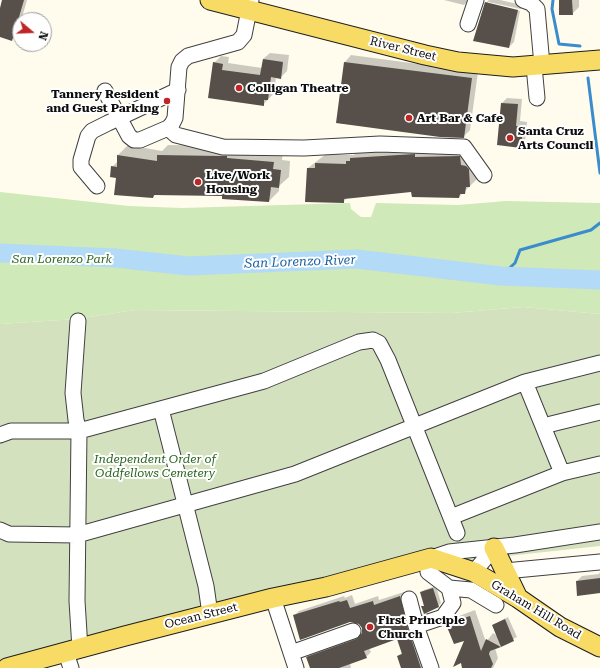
<!DOCTYPE html>
<style>
body{margin:0}
#map{position:relative;width:600px;height:668px;overflow:hidden;background:#fffcee;font-family:"Roboto Serif",serif}
canvas{display:block}
.north{position:absolute;left:12px;top:12px;width:40px;height:40px;box-sizing:border-box;background:#fff;border:1px solid #9e9e9e;border-radius:50%;rotate:109deg;font-size:11px;font-weight:700;line-height:16px;text-align:center;color:#0d0d0d}
.north::after{content:'';display:block;margin:auto;width:14px;height:18px;background:#bd2526;clip-path:polygon(50% 0,100% 100%,50% 72%,0 100%)}
</style>
<div id="map">
<canvas width="600" height="668"></canvas>
<div class="north">N</div>
</div>
<script>
const context = document.querySelector('canvas').getContext('2d');
context.lineJoin = 'round';
function fillPath(path, color) { context.fillStyle = color; context.fill(path, 'evenodd'); }
const poly = rows => new Path2D(rows.map(r => 'M' + r).join(''));
function strokePath(path, color, width, dash) { context.strokeStyle = color; context.lineWidth = width; context.lineCap = dash ? 'butt' : 'round'; context.setLineDash(dash || []); context.stroke(path); }
function write(font, color, halo, rows, align = 'center') {
  context.font = font + ' "Roboto Serif",serif'; context.lineWidth = 4; context.setLineDash([]); context.textBaseline = 'middle'; context.strokeStyle = halo; context.fillStyle = color; for (const [text, x, y, turn = 0] of rows) {
    context.save(); context.translate(x, y); context.rotate((+turn || 0) * Math.PI / 180); context.textAlign = isNaN(turn) ? turn : align; if (halo) context.strokeText(text, 0, 0); context.fillText(text, 0, 0); context.restore();
  }
}
fillPath(poly([
 [0,192,129,206,182,208,350,203,351,209,361,217,371,217,376,203,458,205,506,201,600,203,600,314,523,307,452,313,135,310,76,319,0,324]
]), '#cfe9b8');
fillPath(poly([
 [523,307,600,314,600,546,480,559,359,581,0,668,0,324,76,319,135,310,452,313]
]), '#d4e1bf');
fillPath(poly([
 [3,0,27,0,17,35,12,39,0,36,0,12],
 [444,0,469,0,464,5],
 [489,0,500,0,522,5,521,9,488,2,488,4,520,11,514,42,509,47,486,3],
 [560,0,579,0,579,7,572,14],
 [270,53,289,55,287,71,281,77,276,77,274,93,263,105,209,97,214,63,221,56,229,57,228,63,262,68,263,59],
 [351,55,478,72,470,130,463,137,337,123,345,62],
 [507,98,522,99,520,121,527,122,525,142,520,147,502,103],
 [128,145,162,151,168,145,230,146,283,152,282,160,290,161,289,177,279,186,279,191,269,201,223,195,156,194,153,197,117,177,112,167,118,161,118,155],
 [469,147,479,177,459,197,412,191,348,197,343,202,308,168,326,154,354,155,356,152],
 [600,572,600,592,577,581,582,576,599,574],
 [436,586,441,603,438,606,423,607,425,604,421,593,424,590],
 [404,592,412,624,429,668,402,668,398,656,403,652,398,637,369,648,371,652,366,657,350,663,351,668,311,668,307,657,312,652,361,635,362,627,355,621,294,616,299,611,344,596,345,598,352,595,355,604,378,596,379,600],
 [475,610,486,642,493,633,498,636,493,625,508,617,517,637,495,648,498,658,493,668,463,668,466,640,449,627,459,616]
]), '#0003');
strokePath(poly([
 [553,0,552,9,559,44,580,46],
 [588,78,600,173],
 [501,276,515,263,520,250,591,230,600,223]
]), '#3a8ccd', 3);
strokePath(poly([
 [0,253,115,258,188,266,356,259,501,276,600,280]
]), '#b3daf6', 19);
fillPath(poly([
 [2,0,24,0,12,41,0,37,0,8],
 [559,0,572,0,573,15,559,15],
 [485,2,518,10,509,48,473,41],
 [263,59,283,62,281,79,271,77,268,100,264,100,264,106,208,98,213,62,223,64,222,70,260,75],
 [344,62,472,78,464,138,440,137,336,123],
 [501,103,518,104,516,126,523,126,521,148,497,145],
 [415,154,415,157,460,156,461,165,466,166,469,169,470,187,466,187,465,194,460,194,459,198,412,197,411,192,344,199,344,203,305,202,307,168,315,168,315,163,346,164,346,161,350,161,350,158],
 [117,155,157,161,157,155,220,156,227,156,227,158,274,162,273,169,281,170,279,188,271,187,269,202,222,199,222,196,154,195,153,198,114,195,116,178,110,177,111,166,117,167],
 [600,578,600,593,577,596,576,581],
 [433,588,439,607,424,614,421,606,424,606,420,592],
 [400,596,408,629,421,668,401,668,397,656,402,654,397,639,364,651,367,658,339,668,310,668,306,657,356,639,362,633,362,628,359,624,350,622,300,640,293,615,339,601,340,602,347,600,350,608,373,601,374,605],
 [470,616,481,651,486,639,501,647,490,651,489,654,493,664,491,668,462,668,461,663,453,667,464,641,454,644,447,627,453,626,452,622],
 [505,619,514,641,501,647,492,625]
]), '#564f4a');
const minor = poly([
 [523,0,531,3,537,9,542,65],
 [468,24,476,0],
 [534,66,537,98],
 [105,91,129,136,134,140,140,140,168,128,172,124,175,118,179,67,182,61,188,56,238,42,244,35,251,0],
 [168,128,176,135,223,147,304,148,380,144,464,147,484,175],
 [97,186,81,167,81,160,88,136,92,131,108,123,178,90],
 [78,321,73,393,76,420,79,431,77,601,80,649],
 [525,382,562,473],
 [161,409,206,586,210,614],
 [543,426,600,412],
 [0,435,11,431,79,431,264,381,359,342,373,340,379,343,388,360,457,533],
 [451,517,562,473,600,464],
 [0,530,9,534,77,535,295,474,525,382,600,363],
 [431,558,449,552,515,545,600,532],
 [505,571,600,562],
 [428,572,449,588,471,590,496,605],
 [474,572,494,548],
 [273,598,296,668],
 [409,599,416,626,431,668],
 [416,626,443,617,453,603,449,588],
 [66,653,71,668],
 [291,653,353,631]
]);
const major = poly([
 [210,0,425,55,458,62,513,67,600,60],
 [494,548,518,598],
 [7,668,125,636,273,598,326,587,431,558,474,572,518,598,560,627,600,647]
]);
strokePath(minor, '#404040', 17);
strokePath(major, '#1e1e1e', 21);
strokePath(minor, '#fff', 15);
strokePath(major, '#f8db64', 19);
for (const [x, y, r, color] of [
 [239,88,4,"#bd2526"],
 [167,101,4,"#bd2526"],
 [409,118,4,"#bd2526"],
 [510,138,4,"#bd2526"],
 [198,182,4,"#bd2526"],
 [370,627,4,"#bd2526"]
]) { const dot = new Path2D(); dot.arc(x, y, r, 0, 2 * Math.PI); context.fillStyle = color; context.fill(dot); strokePath(dot, '#fff', 1.5); }
write('12px', '#0d0d0d', '#fff', [
 ["River Street",403,49,14],
 ["Graham Hill Road",536,610,31],
 ["Ocean Street",201,616,-14]
]);
write('bold 12px', '#0d0d0d', '#fff', [
 ["Colligan Theatre",247,88],
 ["Tannery Resident",159,94,"right"],
 ["and Guest Parking",159,108,"right"],
 ["Art Bar & Cafe",417,118],
 ["Santa Cruz",518,131],
 ["Arts Council",518,145],
 ["Live/Work",206,175],
 ["Housing",206,189],
 ["First Principle",378,620],
 ["Church",378,634]
], 'left');
write('italic 12px', '#29651e', '#fff', [
 ["San Lorenzo Park",62,259],
 ["Independent Order of",155,459],
 ["Oddfellows Cemetery",155,473]
]);
write('italic 13px', '#165e9f', '#fff', [
 ["San Lorenzo River",300,262,-2]
]);
</script>
